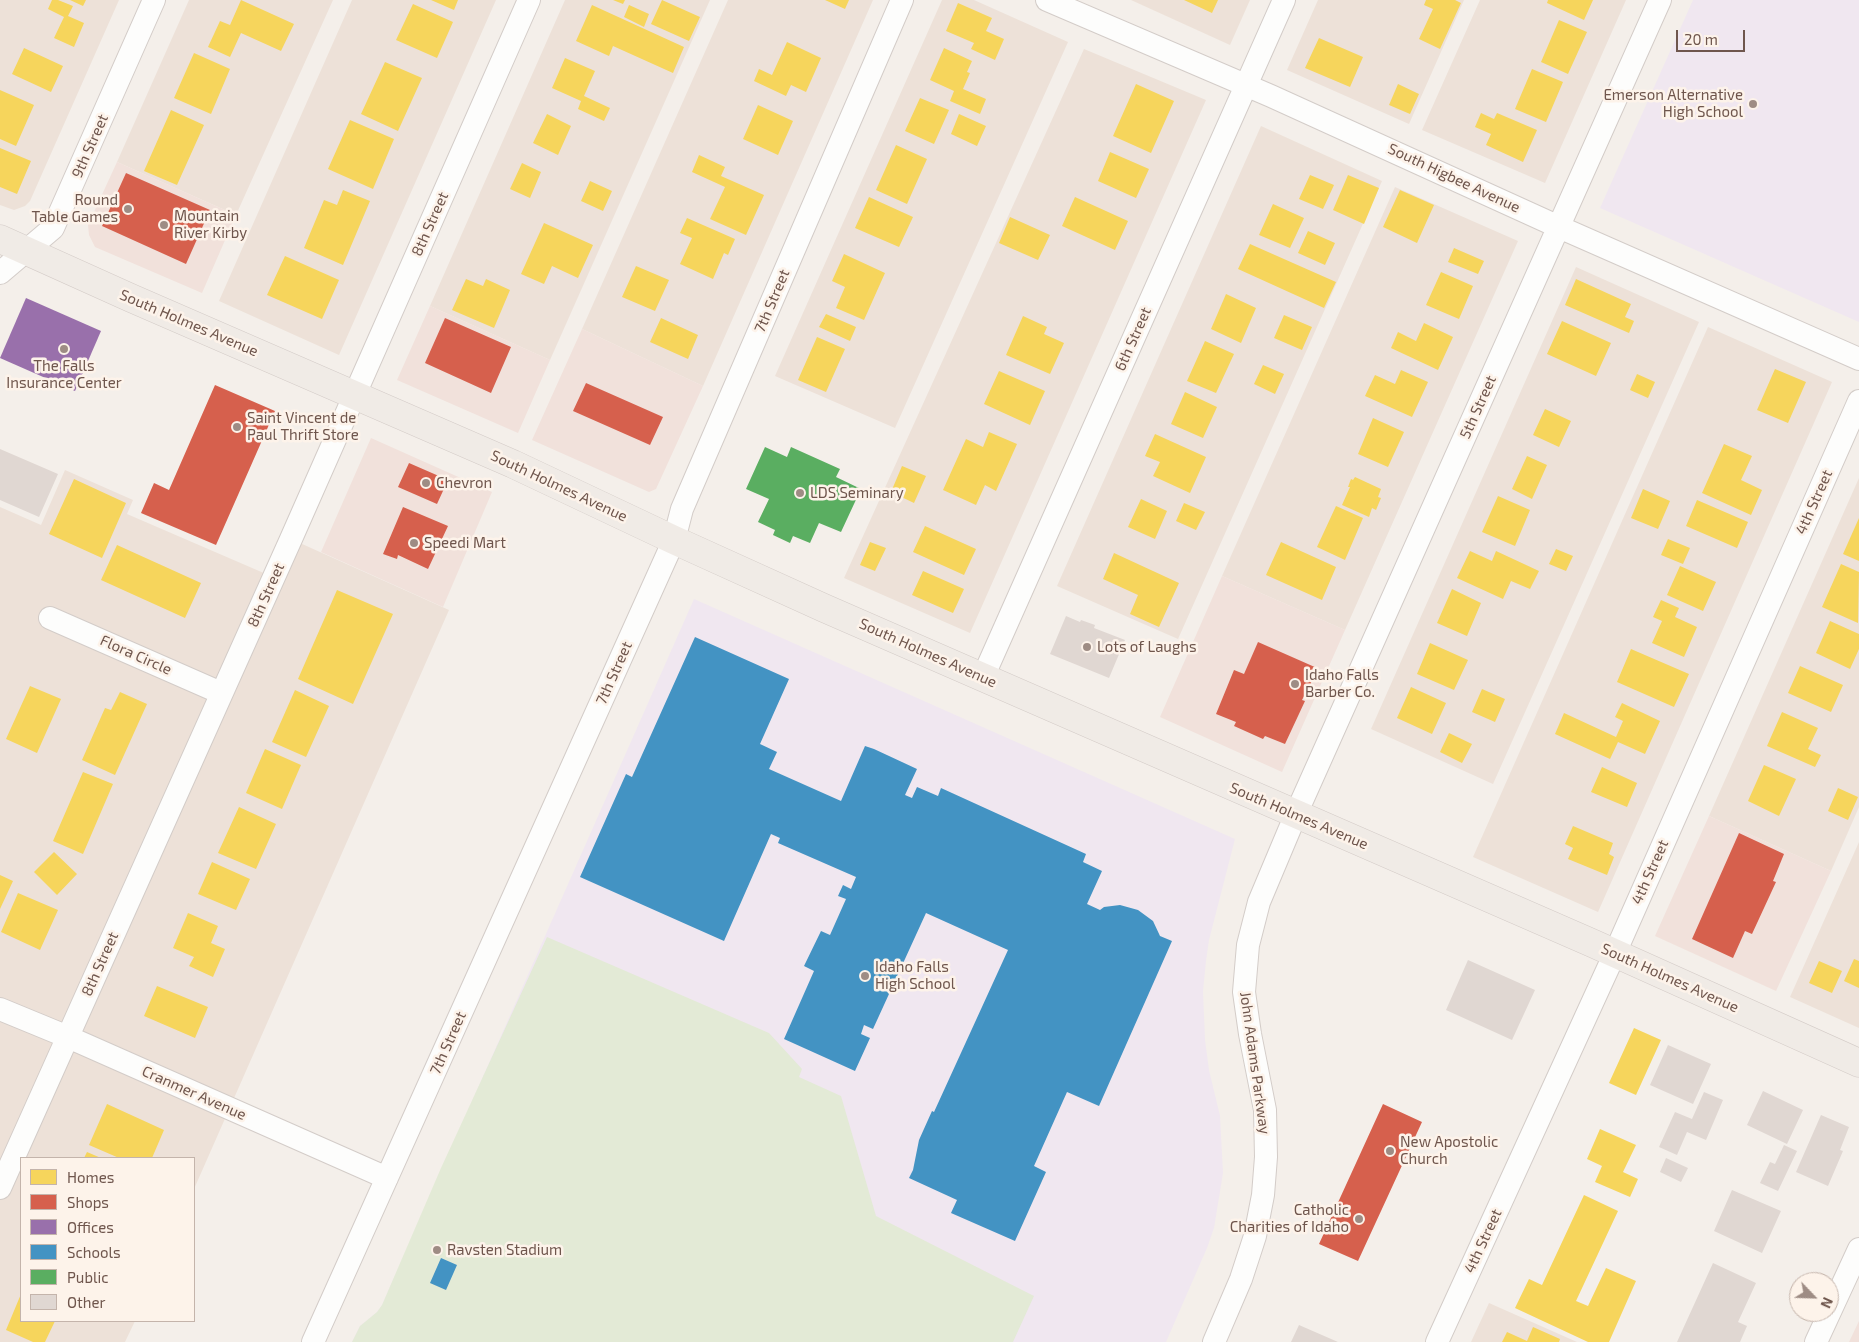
<!DOCTYPE html>
<style>
body{margin:0}
#map{position:relative;width:1859px;height:1342px;overflow:hidden;background:#f4efea;font-family:"Exo 2",sans-serif}
canvas{display:block}
.legend{position:absolute;left:20px;top:1157px;width:175px;height:165px;box-sizing:border-box;background:#fdf3ea;border:1px solid #c4b4ab;margin:0;padding:6px 9px;list-style:none;font-size:15px;color:#6f564d}
.legend li{display:flex;align-items:center;gap:10px;height:25px}
.legend b{width:25px;border:1px solid #c4b4ab}
.north{position:absolute;left:1789px;top:1272px;width:50px;height:50px;box-sizing:border-box;background:#fdf3ea;border:1px solid #c4b4ab;border-radius:50%;rotate:114deg;font-size:14px;font-weight:700;line-height:20px;text-align:center;color:#6f564d}
.north::after{content:'';display:block;margin:auto;width:18px;height:22px;background:#9e8c84;clip-path:polygon(50% 0,100% 100%,50% 72%,0 100%)}
.scale{position:absolute;left:1676px;top:30px;width:69px;height:22px;box-sizing:border-box;border:2px solid #6f564d;border-top:0;padding-left:6px;font-size:15px;line-height:18px;white-space:nowrap;color:#6f564d;-webkit-text-stroke:4px #fdf3ea;paint-order:stroke}
</style>
<div id="map">
<canvas width="1859" height="1342"></canvas>
<ul class="legend">
<li><b style="height:14px;background:#f6d55c"></b>Homes</li>
<li><b style="height:14px;background:#d6604d"></b>Shops</li>
<li><b style="height:14px;background:#9970ab"></b>Offices</li>
<li><b style="height:14px;background:#4393c3"></b>Schools</li>
<li><b style="height:14px;background:#5aae61"></b>Public</li>
<li><b style="height:14px;background:#e0d7d2"></b>Other</li>
</ul>
<div class="north">N</div>
<div class="scale">20 m</div>
</div>
<script>
const context = document.querySelector('canvas').getContext('2d');
context.lineJoin = 'round';
function fillPath(path, color) { context.fillStyle = color; context.fill(path, 'evenodd'); }
const poly = rows => new Path2D(rows.map(r => 'M' + r).join(''));
function strokePath(path, color, width, dash) { context.strokeStyle = color; context.lineWidth = width; context.lineCap = dash ? 'butt' : 'round'; context.setLineDash(dash || []); context.stroke(path); }
function write(font, color, halo, rows, align = 'center') {
  context.font = font + ' "Exo 2",sans-serif'; context.lineWidth = 5; context.setLineDash([]); context.textBaseline = 'middle'; context.strokeStyle = halo; context.fillStyle = color; for (const [text, x, y, turn = 0] of rows) {
    context.save(); context.translate(x, y); context.rotate((+turn || 0) * Math.PI / 180); context.textAlign = isNaN(turn) ? turn : align; if (halo) context.strokeText(text, 0, 0); context.fillText(text, 0, 0); context.restore();
  }
}
fillPath(poly([
 [0,0,119,0,30,201,25,206,14,210,0,205],
 [189,0,333,0,236,215,117,162],
 [352,0,496,0,339,355,219,301],
 [565,0,710,0,550,360,430,306],
 [728,0,873,0,703,386,582,329],
 [942,0,974,0,1068,42,895,428,775,376],
 [1131,0,1250,0,1230,45],
 [1318,0,1464,0,1409,124,1287,70],
 [1480,0,1626,0,1545,183,1422,130],
 [1084,49,1206,100,970,633,844,578],
 [1261,126,1382,181,1178,639,1057,586],
 [1395,187,1518,241,1345,630,1222,576],
 [1576,267,1699,322,1493,784,1371,729],
 [1708,327,1832,382,1598,912,1473,857],
 [65,470,133,500,127,514,273,577,291,539,449,610,194,1189,194,1158,21,1158,21,1321,135,1321,125,1342,0,1342,0,507,41,525],
 [1859,478,1859,807,1831,871,1709,816],
 [1859,842,1859,1028,1790,997],
 [1489,1303,1577,1342,1471,1342]
]), '#ede1d8');
fillPath(poly([
 [117,162,236,215,202,293,95,247,89,235,88,225],
 [430,306,550,360,518,433,397,380],
 [582,329,703,386,656,489,649,492,532,440],
 [371,438,492,492,443,607,321,552],
 [1222,576,1345,630,1282,772,1160,717],
 [1709,816,1831,871,1776,991,1655,936],
 [1859,1321,1859,1342,1849,1342]
]), '#f1e1db');
fillPath(poly([
 [1693,0,1859,0,1859,322,1600,208],
 [694,599,1235,839,1209,940,1206,961,1203,991,1205,1040,1209,1070,1220,1116,1223,1173,1214,1228,1207,1248,1166,1342,352,1342,360,1326,377,1312,382,1305]
]), '#f0e7f0');
fillPath(poly([
 [547,937,769,1033,802,1069,799,1077,841,1096,876,1216,1034,1296,1013,1342,352,1342,360,1326,377,1312,382,1305,441,1168]
]), '#e3ead6');
fillPath(poly([
 [52,0,58,0,73,6,68,16,84,23,74,47,54,38,64,17,48,9],
 [70,0,86,0,83,6],
 [241,0,294,24,281,51,241,33,230,57,208,47,220,21,230,25],
 [431,0,458,0,454,10],
 [613,0,625,0,623,4],
 [662,0,700,17,689,41,651,24],
 [825,0,849,0,845,9],
 [1184,0,1218,0,1212,13],
 [1426,0,1455,0,1461,3,1440,49,1419,39,1433,9,1424,5],
 [1548,0,1593,0,1584,20,1547,3],
 [958,3,992,18,986,31,1004,39,995,60,971,49,974,43,946,31],
 [413,4,453,22,437,58,396,40],
 [592,5,684,47,673,73,613,46,609,56,576,41],
 [629,5,649,14,644,27,624,17],
 [1559,20,1587,32,1568,74,1541,62],
 [1319,38,1363,57,1350,87,1305,68],
 [787,42,821,58,806,92,791,85,786,96,754,81,759,69,772,75],
 [24,48,63,66,51,92,12,74],
 [944,48,972,61,967,72,970,73,963,89,986,99,980,114,950,101,954,91,930,80],
 [194,53,230,69,211,114,174,98],
 [565,58,595,71,584,96,610,108,604,121,578,109,581,101,552,88],
 [385,62,422,78,398,131,361,114],
 [1532,69,1563,82,1546,122,1515,109],
 [1136,84,1174,101,1151,153,1113,136],
 [1398,84,1419,94,1410,114,1389,105],
 [0,90,34,105,16,146,0,139],
 [920,98,949,110,934,144,905,131],
 [758,105,793,121,778,155,743,139],
 [171,110,204,125,177,185,144,171],
 [1481,113,1494,119,1497,113,1537,130,1523,162,1486,145,1491,134,1475,127],
 [547,114,571,126,558,155,533,143],
 [959,114,986,126,977,146,951,134],
 [350,120,394,139,373,189,328,169],
 [896,145,927,159,907,204,876,190],
 [0,148,31,161,17,194,0,187],
 [1110,152,1149,169,1136,198,1098,181],
 [699,155,725,167,721,176,764,195,746,235,710,219,725,187,692,172],
 [522,163,541,172,530,198,510,189],
 [1310,175,1334,185,1323,209,1299,199],
 [1348,175,1379,188,1364,224,1333,210],
 [590,181,612,191,603,211,581,201],
 [343,190,370,201,343,265,304,248,324,200,337,205],
 [1400,190,1434,205,1417,243,1383,227],
 [869,197,913,217,899,247,855,228],
 [1075,197,1128,221,1115,250,1062,226],
 [1273,204,1304,218,1290,248,1259,235],
 [1010,217,1050,235,1038,260,999,243],
 [687,218,735,239,728,255,724,253,713,279,680,264,692,238,680,233],
 [544,223,593,245,578,278,552,266,544,284,521,274],
 [1308,231,1335,243,1325,265,1298,253],
 [1250,244,1336,282,1324,308,1238,269],
 [1454,248,1484,261,1478,274,1448,262],
 [844,254,885,273,864,320,836,308,845,287,832,281],
 [285,256,339,280,322,319,267,295],
 [636,266,669,280,655,311,622,297],
 [1441,272,1473,286,1459,319,1426,305],
 [466,279,483,286,486,279,510,290,494,328,452,310],
 [1576,279,1631,304,1625,317,1634,321,1629,333,1565,305],
 [1226,294,1256,308,1241,343,1211,329],
 [826,314,856,327,850,341,819,327],
 [1284,315,1312,327,1302,350,1274,338],
 [1023,316,1047,327,1044,334,1064,343,1050,374,1006,355],
 [661,318,698,335,688,359,650,342],
 [1562,321,1611,343,1596,376,1547,354],
 [1424,323,1453,337,1438,370,1391,348,1398,332,1416,341],
 [817,337,845,349,826,392,798,380],
 [1205,341,1234,354,1216,393,1187,381],
 [1263,365,1284,374,1275,394,1254,384],
 [1775,369,1806,382,1788,423,1757,410],
 [1401,370,1428,382,1412,417,1365,396,1375,375,1395,384],
 [999,371,1045,391,1030,425,984,404],
 [1637,374,1655,382,1648,398,1630,390],
 [1185,392,1217,407,1203,438,1171,424],
 [1545,409,1571,421,1559,447,1533,435],
 [1373,418,1404,432,1388,467,1358,454],
 [989,432,1017,444,996,491,985,485,976,505,943,490,966,439,983,447],
 [1155,434,1206,457,1190,493,1153,476,1160,462,1145,456],
 [1724,444,1752,456,1741,480,1762,490,1751,515,1702,493],
 [1527,456,1547,465,1532,499,1512,489],
 [902,466,926,476,914,503,891,492],
 [1355,477,1381,489,1378,497,1381,498,1376,510,1372,508,1369,517,1342,505,1350,487,1348,487,1351,479,1353,480],
 [74,479,126,503,102,558,49,534],
 [1643,489,1670,501,1658,529,1631,518],
 [1498,496,1530,510,1515,546,1482,532],
 [1141,499,1167,511,1155,539,1128,527],
 [1697,500,1748,522,1737,548,1686,526],
 [1184,503,1205,512,1196,530,1176,521],
 [1336,506,1363,518,1345,560,1317,547],
 [1859,518,1859,561,1843,554],
 [925,526,976,549,964,575,913,552],
 [1668,539,1690,548,1683,564,1661,555],
 [870,542,886,548,875,571,860,565],
 [1281,542,1336,567,1322,600,1266,575],
 [117,545,201,583,185,618,101,580],
 [1556,549,1573,556,1566,571,1549,564],
 [1470,551,1492,561,1496,551,1539,571,1530,589,1511,581,1503,599,1457,578],
 [1114,553,1179,583,1159,627,1130,614,1138,595,1103,579],
 [1841,564,1859,572,1858,623,1822,607],
 [1680,566,1716,582,1703,611,1667,595],
 [923,571,964,589,953,613,912,595],
 [1452,589,1481,603,1467,636,1437,623],
 [337,590,393,614,353,704,298,679],
 [1661,600,1679,608,1675,617,1697,627,1684,657,1652,643,1662,621,1653,617],
 [1830,621,1859,634,1859,649,1850,669,1816,653],
 [1430,643,1468,660,1454,690,1417,674],
 [1631,649,1689,674,1674,707,1617,682],
 [1800,666,1843,685,1831,712,1788,693],
 [30,686,61,699,37,753,6,739],
 [1411,687,1446,703,1432,734,1397,718],
 [1482,689,1505,699,1495,722,1472,712],
 [295,690,329,706,306,757,272,742],
 [120,692,147,704,115,775,82,760,105,708,111,710],
 [1622,703,1660,721,1645,754,1618,742,1610,759,1555,734,1564,713,1616,737,1623,721,1615,717],
 [1782,712,1818,728,1808,749,1821,755,1815,767,1767,746],
 [1449,733,1472,744,1462,763,1440,752],
 [265,749,301,765,282,809,246,793],
 [1764,765,1796,779,1779,816,1748,801],
 [1602,767,1637,783,1627,807,1591,792],
 [83,772,113,784,83,854,53,841],
 [1838,788,1858,797,1848,820,1828,811],
 [239,807,276,824,256,869,218,853],
 [1573,826,1613,843,1609,854,1614,857,1607,875,1568,859,1573,848,1565,844],
 [54,852,77,874,57,895,34,872],
 [212,862,250,879,236,910,198,894],
 [0,875,13,881,0,909],
 [18,893,58,910,40,950,1,932],
 [188,913,218,926,211,943,225,949,213,977,189,966,194,957,173,948],
 [1854,959,1859,961,1859,988,1844,981],
 [1819,961,1842,971,1832,993,1809,983],
 [157,986,208,1007,195,1038,144,1016],
 [1634,1028,1661,1040,1636,1095,1609,1083],
 [107,1104,164,1130,152,1158,119,1158,89,1145],
 [1600,1129,1636,1145,1623,1172,1638,1179,1630,1197,1595,1182,1602,1166,1587,1159],
 [87,1152,101,1158,84,1158],
 [1584,1195,1618,1211,1576,1301,1588,1306,1606,1268,1636,1281,1609,1342,1588,1342,1515,1308,1529,1279,1542,1285],
 [21,1294,21,1321,55,1321,45,1342,33,1342,6,1330],
 [1533,1327,1560,1339,1559,1342,1502,1342,1507,1332,1527,1341]
]), '#f6d55c');
fillPath(poly([
 [126,173,210,210,186,264,102,226],
 [445,318,511,347,491,393,425,363],
 [586,383,663,417,650,445,573,411],
 [215,385,275,411,216,545,141,513,154,483,169,490],
 [409,463,448,480,437,504,398,487],
 [403,507,448,526,428,569,398,555,397,559,383,554],
 [1258,642,1317,668,1306,695,1305,694,1302,700,1305,701,1285,744,1265,736,1263,739,1234,726,1236,722,1216,714,1234,670,1244,674],
 [1739,833,1784,854,1773,881,1776,882,1752,934,1745,931,1733,958,1692,939],
 [1383,1104,1422,1122,1358,1261,1319,1244]
]), '#d6604d');
fillPath(poly([
 [26,298,101,331,75,391,0,358]
]), '#9970ab');
fillPath(poly([
 [695,637,789,679,760,744,777,752,769,769,841,801,865,746,874,749,917,769,905,795,912,798,917,787,938,796,941,788,1086,854,1083,862,1102,871,1087,904,1100,910,1104,907,1120,905,1138,910,1153,921,1160,936,1172,941,1099,1106,1067,1092,1034,1166,1046,1172,1015,1241,951,1213,957,1200,909,1178,913,1170,919,1140,932,1111,934,1112,1008,950,926,913,873,1029,864,1025,861,1034,870,1038,855,1071,784,1039,814,971,804,966,821,931,830,935,846,899,838,896,843,885,851,889,856,877,778,843,780,838,771,834,724,941,580,877,626,774,632,777],
 [441,1258,457,1265,446,1290,430,1283]
]), '#4393c3');
fillPath(poly([
 [765,447,787,457,791,447,840,469,836,477,861,489,841,532,819,523,810,543,793,536,790,543,773,535,775,530,758,522,769,499,746,489]
]), '#5aae61');
fillPath(poly([
 [0,449,58,474,39,517,0,500],
 [1066,616,1080,622,1081,620,1095,625,1094,628,1125,640,1109,678,1050,654],
 [1468,960,1535,990,1512,1040,1446,1010],
 [1668,1045,1711,1064,1693,1104,1650,1085],
 [1763,1091,1803,1110,1787,1144,1747,1125],
 [1704,1092,1723,1100,1706,1140,1687,1132,1677,1155,1659,1147,1675,1112,1692,1119],
 [1821,1115,1849,1127,1840,1150,1843,1151,1828,1186,1796,1172],
 [1784,1145,1797,1151,1778,1191,1760,1183,1770,1162,1775,1164],
 [1666,1158,1688,1168,1681,1182,1660,1172],
 [1732,1190,1781,1211,1762,1253,1714,1231],
 [1713,1263,1756,1283,1738,1322,1747,1326,1740,1342,1677,1342],
 [1299,1325,1338,1342,1291,1342]
]), '#e0d7d2');
const minor = poly([
 [1047,0,1271,96,1559,227,1859,359],
 [0,273,53,228,154,0],
 [50,618,221,693],
 [983,677,1284,0],
 [0,1009,68,1037,387,1178],
 [0,1188,291,539,529,0],
 [313,1342,674,540,682,509,902,0],
 [1214,1342,1241,1279,1255,1236,1263,1195,1266,1157,1265,1110,1250,1034,1244,992,1248,945,1259,902,1296,814,1660,0],
 [1437,1342,1615,953,1859,401],
 [1816,1342,1859,1249]
]);
const major = poly([
 [0,239,131,298,513,464,674,540,824,608,1592,943,1859,1063]
]);
strokePath(minor, '#d3ccc8', 24);
strokePath(major, '#d3cbc7', 29);
strokePath(minor, '#fdfdfc', 22);
strokePath(major, '#f0ebe6', 28);
for (const [x, y, r, color] of [
 [1753,104,5,"#9e8c84"],
 [128,209,5,"#9e8c84"],
 [164,225,5,"#9e8c84"],
 [64,349,5,"#9e8c84"],
 [237,427,5,"#9e8c84"],
 [426,483,5,"#9e8c84"],
 [800,493,5,"#9e8c84"],
 [414,543,5,"#9e8c84"],
 [1087,647,5,"#9e8c84"],
 [1295,684,5,"#9e8c84"],
 [865,976,5,"#9e8c84"],
 [1390,1151,5,"#9e8c84"],
 [1359,1219,5,"#9e8c84"],
 [437,1250,5,"#9e8c84"]
]) { const dot = new Path2D(); dot.arc(x, y, r, 0, 2 * Math.PI); context.fillStyle = color; context.fill(dot); strokePath(dot, '#fdf3ea', 2); }
write('15px', '#6f564d', '#fdf3ea', [
 ["Emerson Alternative",1743,95,"right"],
 ["High School",1743,112,"right"],
 ["Round",118,200,"right"],
 ["Table Games",118,217,"right"],
 ["Mountain",174,216],
 ["River Kirby",174,233],
 ["The Falls",64,366,"center"],
 ["Insurance Center",64,383,"center"],
 ["Saint Vincent de",247,418],
 ["Paul Thrift Store",247,435],
 ["Chevron",436,483],
 ["LDS Seminary",810,493],
 ["Speedi Mart",424,543],
 ["Lots of Laughs",1097,647],
 ["Idaho Falls",1305,675],
 ["Barber Co.",1305,692],
 ["Idaho Falls",875,967],
 ["High School",875,984],
 ["New Apostolic",1400,1142],
 ["Church",1400,1159],
 ["Catholic",1349,1210,"right"],
 ["Charities of Idaho",1349,1227,"right"],
 ["Ravsten Stadium",447,1250]
], 'left');
write('15px', '#6f564d', '#fdf3ea', [
 ["9th Street",90,146,-66],
 ["South Higbee Avenue",1454,178,25],
 ["8th Street",430,224,-66],
 ["7th Street",772,301,-67],
 ["South Holmes Avenue",189,323,23],
 ["6th Street",1133,339,-66],
 ["5th Street",1478,407,-66],
 ["South Holmes Avenue",559,486,25],
 ["4th Street",1814,502,-66],
 ["8th Street",266,595,-66],
 ["South Holmes Avenue",928,653,24],
 ["Flora Circle",136,655,24],
 ["7th Street",614,673,-66],
 ["South Holmes Avenue",1299,816,23],
 ["4th Street",1650,872,-66],
 ["8th Street",100,964,-66],
 ["South Holmes Avenue",1670,978,24],
 ["7th Street",448,1043,-66],
 ["John Adams Parkway",1255,1063,82],
 ["Cranmer Avenue",194,1093,24],
 ["4th Street",1483,1241,-65]
]);
</script>
